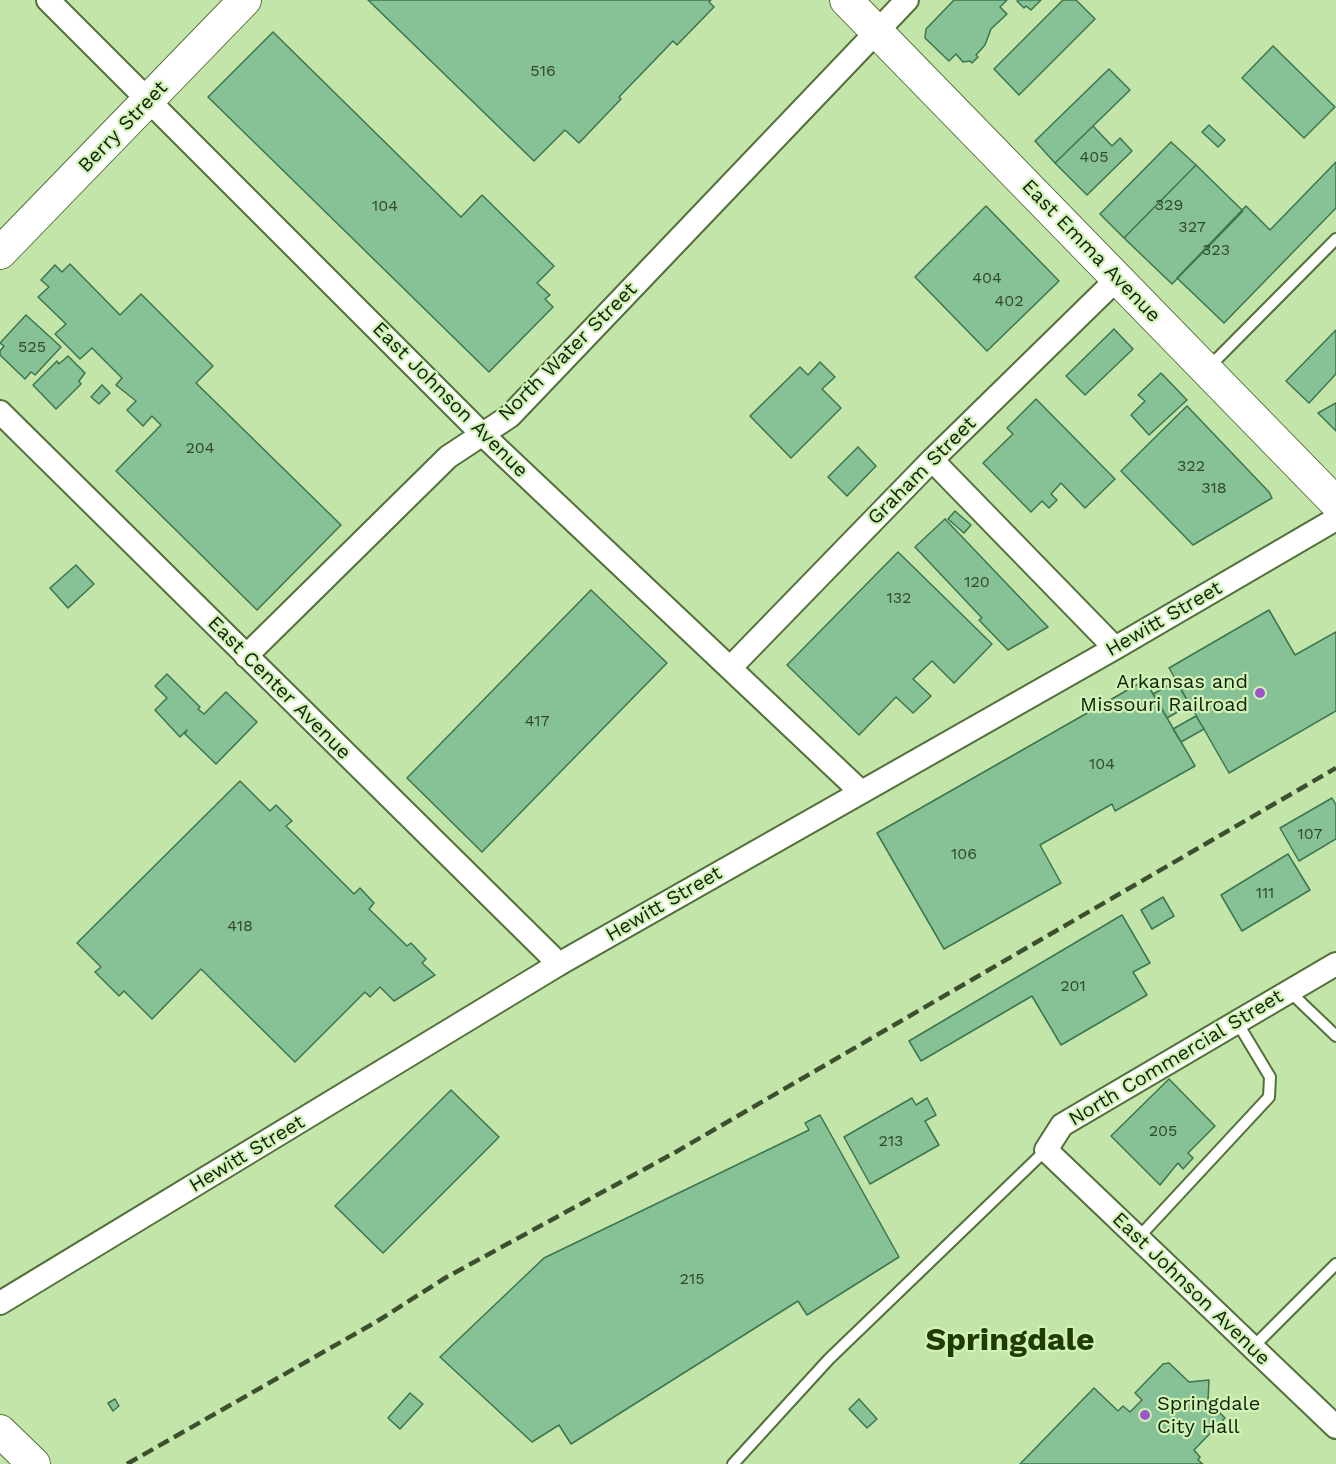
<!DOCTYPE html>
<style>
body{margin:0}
canvas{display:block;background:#c3e5a9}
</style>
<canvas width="1336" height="1464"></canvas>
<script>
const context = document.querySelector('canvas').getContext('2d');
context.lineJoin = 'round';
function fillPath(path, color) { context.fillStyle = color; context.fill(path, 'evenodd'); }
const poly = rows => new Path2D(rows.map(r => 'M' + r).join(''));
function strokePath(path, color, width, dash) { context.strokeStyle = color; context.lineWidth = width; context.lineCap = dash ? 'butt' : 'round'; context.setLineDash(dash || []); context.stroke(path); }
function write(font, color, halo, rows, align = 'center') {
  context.font = font + ' "Work Sans",sans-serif'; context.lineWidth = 4.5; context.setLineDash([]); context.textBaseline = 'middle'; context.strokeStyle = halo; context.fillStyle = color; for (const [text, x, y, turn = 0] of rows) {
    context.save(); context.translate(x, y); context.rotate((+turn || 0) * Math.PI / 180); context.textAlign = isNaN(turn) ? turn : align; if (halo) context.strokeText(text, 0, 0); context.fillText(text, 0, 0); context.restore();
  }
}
const building = poly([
 [368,0,711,0,709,2,714,7,677,45,673,41,619,97,621,99,579,143,565,130,534,161,368,0],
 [954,0,1007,0,1000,7,1007,14,991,29,985,45,976,55,978,57,972,63,970,61,963,62,956,54,949,61,925,38,926,29,954,0],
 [1018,0,1041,0,1031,10,1026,6,1024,8,1017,1,1018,0],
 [1063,0,1076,0,1095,19,1019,95,994,69,1063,0],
 [273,32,461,217,482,195,554,266,537,283,550,295,545,299,553,307,489,372,208,97,273,32],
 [1273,46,1335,107,1304,138,1242,78,1273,46],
 [1109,69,1130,90,1055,163,1035,141,1109,69],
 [1209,125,1225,140,1218,147,1202,132,1209,125],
 [1093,126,1112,146,1120,138,1132,151,1087,195,1055,163,1093,126],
 [1171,142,1196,165,1124,238,1100,214,1171,142],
 [1336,162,1336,208,1224,323,1177,278,1246,206,1270,230,1336,162],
 [1196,165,1243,211,1172,284,1124,238,1196,165],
 [986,206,1059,281,987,351,915,277,986,206],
 [70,264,120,315,141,294,213,366,196,383,341,525,257,610,116,471,161,425,152,416,143,426,127,410,136,401,116,385,122,378,92,348,80,359,55,334,66,324,38,297,49,287,41,280,55,265,62,272,70,264],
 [26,315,61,347,35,375,31,372,25,379,0,355,0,351,4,346,0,343,26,315],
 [1114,329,1133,349,1085,395,1066,376,1114,329],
 [1336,330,1336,374,1309,403,1286,381,1336,330],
 [68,356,85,373,79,381,81,384,56,409,33,385,57,361,59,364,68,356],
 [820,362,835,377,822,389,841,408,791,458,750,416,800,367,808,375,820,362],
 [1161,373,1187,400,1149,435,1131,415,1145,401,1138,395,1161,373],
 [102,385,110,393,99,404,91,397,102,385],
 [1036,399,1115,479,1085,508,1061,483,1051,494,1057,500,1049,508,1042,501,1031,512,983,463,1013,434,1007,428,1036,399],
 [1336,403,1336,431,1318,413,1336,403],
 [1187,406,1269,492,1272,498,1193,545,1121,471,1187,406],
 [858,447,876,466,847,496,828,477,858,447],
 [955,511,971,525,964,533,948,519,955,511],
 [945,519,1048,627,1008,650,979,620,982,618,915,547,945,519],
 [898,552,992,644,954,683,932,661,913,679,931,696,913,713,896,697,859,735,787,665,898,552],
 [76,565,94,584,68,608,50,588,76,565],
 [591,590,667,663,482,852,407,778,591,590],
 [1269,610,1295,655,1336,632,1336,711,1229,773,1169,668,1269,610],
 [167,674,200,707,198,709,204,714,226,692,257,722,216,764,185,734,187,730,180,737,155,710,167,698,155,686,167,674],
 [1145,680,1195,766,1115,811,1112,804,1040,845,1061,883,944,949,877,833,1145,680],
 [1176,681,1190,705,1167,718,1153,694,1176,681],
 [1196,716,1204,729,1181,742,1173,729,1196,716],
 [240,781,270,811,276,805,292,821,286,826,354,894,360,888,374,903,369,909,407,946,411,943,426,959,422,963,435,975,394,1001,380,987,370,997,365,992,295,1062,201,969,152,1019,124,991,119,996,95,972,101,967,77,943,240,781],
 [1332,798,1336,805,1336,839,1299,861,1280,828,1332,798],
 [1288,854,1310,890,1242,931,1221,895,1288,854],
 [1163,897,1174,916,1152,929,1141,910,1163,897],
 [1122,915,1150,963,1133,972,1147,995,1061,1045,1032,996,921,1061,909,1041,1122,915],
 [1169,1079,1215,1126,1188,1153,1193,1158,1183,1169,1178,1163,1160,1185,1111,1136,1169,1079],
 [451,1090,499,1137,383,1253,335,1206,451,1090],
 [912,1098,916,1105,927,1098,936,1115,925,1121,939,1145,870,1184,844,1137,912,1098],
 [820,1115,899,1257,807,1315,798,1301,571,1444,559,1425,532,1442,440,1357,544,1258,809,1130,805,1123,820,1115],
 [1169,1363,1189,1382,1209,1380,1208,1401,1225,1418,1194,1450,1200,1457,1198,1460,1203,1464,1020,1464,1094,1388,1118,1411,1123,1406,1130,1412,1142,1400,1135,1393,1163,1364,1169,1363],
 [410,1393,423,1404,400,1429,388,1418,410,1393],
 [115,1399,119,1406,113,1411,108,1403,115,1399],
 [859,1399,877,1419,867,1428,849,1409,859,1399]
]);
fillPath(building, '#87c297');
strokePath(building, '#3c754e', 1.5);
const lane = poly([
 [1207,369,1336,239],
 [1289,991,1336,1036],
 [1138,1238,1269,1097,1270,1077,1237,1022],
 [1252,1348,1336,1264],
 [733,1464,829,1359,1046,1150]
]);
const street = poly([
 [48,0,482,434,860,791],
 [0,412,559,964],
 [932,460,1115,648],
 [246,656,448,457,510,416,907,0],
 [730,668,932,460,1118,278],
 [1336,964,1062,1125,1046,1150,1336,1427],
 [0,1303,559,964,1115,648,1336,519]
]);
const secondary = poly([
 [846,0,1336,503],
 [0,253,245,0],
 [0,1431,34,1464]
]);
strokePath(lane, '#527039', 14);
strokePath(street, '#527039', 26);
strokePath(secondary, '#527039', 34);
strokePath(lane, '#fff', 10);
strokePath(street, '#fff', 22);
strokePath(secondary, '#fff', 32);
strokePath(poly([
 [127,1464,376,1322,445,1278,674,1153,1336,768]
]), '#3e4f30', 4.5, [12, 6]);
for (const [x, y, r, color] of [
 [1260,693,6,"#9f54c7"],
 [1145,1415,6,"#9f54c7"]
]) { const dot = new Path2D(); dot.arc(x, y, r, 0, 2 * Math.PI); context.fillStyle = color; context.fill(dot); strokePath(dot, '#d0f3b6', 2); }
write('16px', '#31482d', null, [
 ["516",543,71],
 ["405",1094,157],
 ["329",1169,205],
 ["104",385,206],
 ["327",1192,227],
 ["323",1216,250],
 ["404",987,278],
 ["402",1009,301],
 ["525",32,347],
 ["204",200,448],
 ["322",1191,466],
 ["318",1214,488],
 ["120",977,582],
 ["132",899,598],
 ["417",537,721],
 ["104",1102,764],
 ["107",1310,834],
 ["106",964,854],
 ["111",1265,893],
 ["418",240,926],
 ["201",1073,986],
 ["205",1163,1131],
 ["213",891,1141],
 ["215",692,1279]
]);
write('20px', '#14200a', '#d0f3b6', [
 ["Berry Street",123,127,-46],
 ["East Emma Avenue",1091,251,46],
 ["North Water Street",568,352,-45],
 ["East Johnson Avenue",450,400,45],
 ["Graham Street",922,471,-45],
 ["Hewitt Street",1164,619,-30],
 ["East Center Avenue",279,688,45],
 ["Hewitt Street",664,904,-30],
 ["North Commercial Street",1176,1058,-31],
 ["Hewitt Street",247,1154,-31],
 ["East Johnson Avenue",1191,1289,44]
]);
write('20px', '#14200a', '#d0f3b6', [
 ["Arkansas and",1248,682],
 ["Missouri Railroad",1248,705],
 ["Springdale",1157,1404,"left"],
 ["City Hall",1157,1427,"left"]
], 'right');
write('bold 32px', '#213c02', '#d0f3b6', [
 ["Springdale",1010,1341]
]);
</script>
